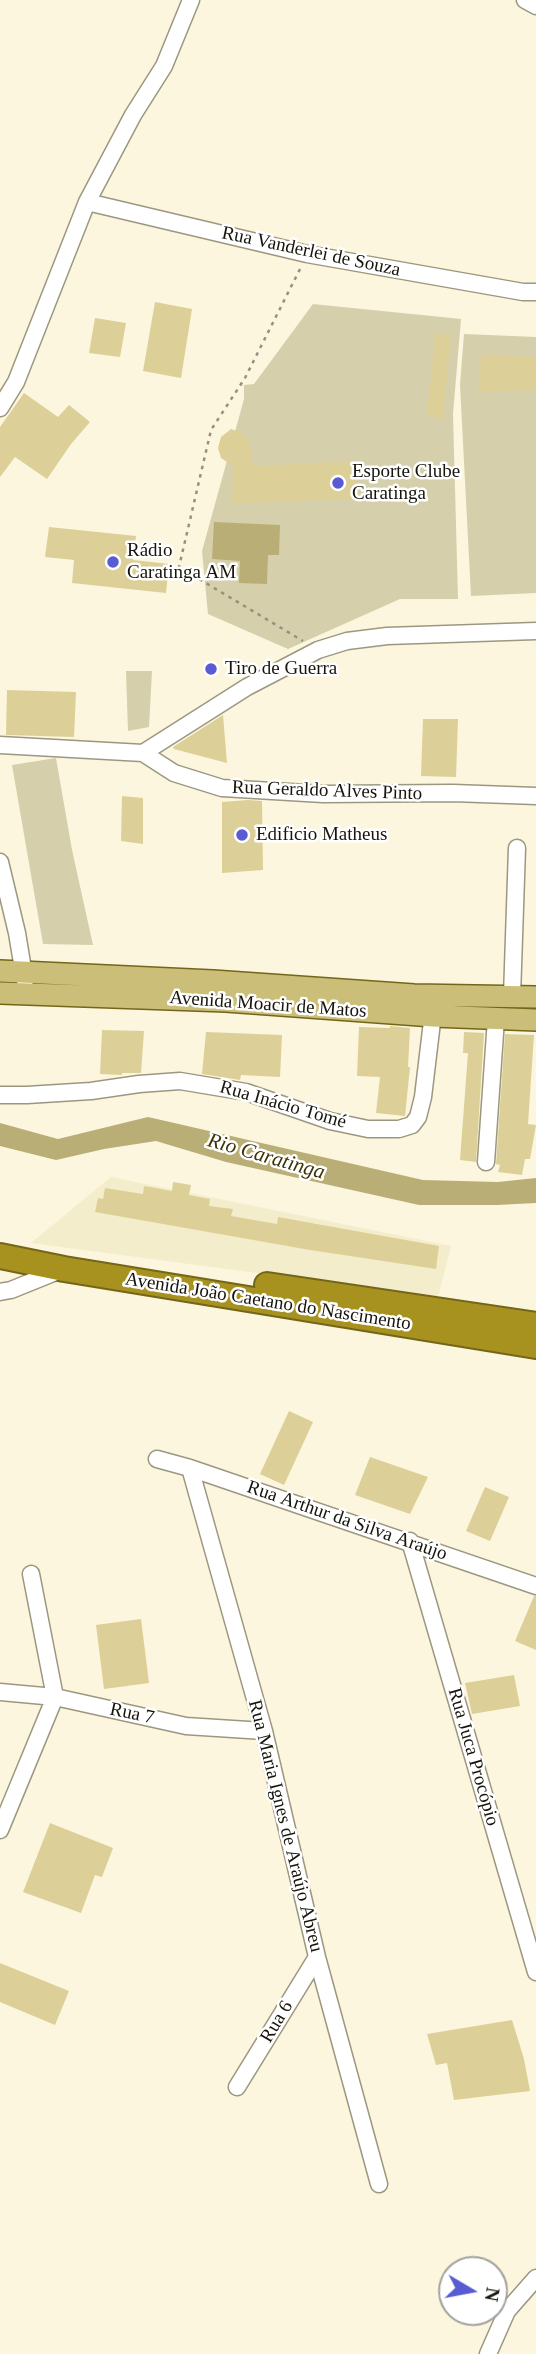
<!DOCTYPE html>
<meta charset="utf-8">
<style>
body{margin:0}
#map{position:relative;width:536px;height:2354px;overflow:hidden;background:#fbf6dd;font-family:"Times New Roman",serif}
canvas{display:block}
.north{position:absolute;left:438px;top:2256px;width:70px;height:70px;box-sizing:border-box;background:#fff;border:2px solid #a2a19d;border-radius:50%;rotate:100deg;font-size:19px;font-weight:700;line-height:28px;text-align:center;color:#16140b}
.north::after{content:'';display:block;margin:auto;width:24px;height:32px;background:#595bd3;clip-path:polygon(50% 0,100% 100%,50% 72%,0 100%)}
</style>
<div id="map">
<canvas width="536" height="2354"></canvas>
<div class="north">N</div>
</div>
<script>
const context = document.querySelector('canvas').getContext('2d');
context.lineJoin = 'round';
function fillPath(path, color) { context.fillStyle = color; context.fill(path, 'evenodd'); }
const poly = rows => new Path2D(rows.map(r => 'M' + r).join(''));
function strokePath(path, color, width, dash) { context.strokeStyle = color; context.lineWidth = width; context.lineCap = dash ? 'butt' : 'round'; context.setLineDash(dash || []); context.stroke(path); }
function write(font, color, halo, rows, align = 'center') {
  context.font = font + ' "Times New Roman",serif'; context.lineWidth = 5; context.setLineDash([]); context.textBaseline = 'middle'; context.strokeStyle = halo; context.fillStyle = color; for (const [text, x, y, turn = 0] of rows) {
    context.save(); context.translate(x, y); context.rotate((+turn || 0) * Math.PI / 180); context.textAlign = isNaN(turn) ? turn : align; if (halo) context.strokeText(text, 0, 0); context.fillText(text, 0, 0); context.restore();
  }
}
fillPath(poly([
 [111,1177,451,1246,438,1297,31,1243]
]), '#f3edcc');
fillPath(poly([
 [313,304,461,319,453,414,458,599,400,599,288,649,208,614,202,551,244,399,244,385,254,384],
 [464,334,536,337,536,593,471,596,460,385],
 [126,671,152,671,149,727,128,731],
 [56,758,72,850,93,945,43,944,12,765]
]), '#d6cfab');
fillPath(poly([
 [214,522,280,525,279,555,268,555,267,584,239,583,240,561,212,559],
 [148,1117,423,1180,498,1182,536,1178,536,1203,497,1205,419,1205,226,1162,156,1141,104,1149,56,1160,0,1146,0,1123,58,1139]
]), '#baae77');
fillPath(poly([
 [155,302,192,309,181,378,143,371],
 [95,318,126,323,120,357,89,353],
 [435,333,451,334,443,419,427,417],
 [481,355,536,357,536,390,478,392],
 [24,393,58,417,69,405,90,422,71,444,47,479,15,457,0,477,0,427],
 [231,429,242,433,249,440,253,466,355,461,358,498,232,504,233,466,221,458,218,448,221,437],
 [49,527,136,536,133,560,169,564,166,593,72,583,74,560,45,557],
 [7,690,76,692,74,737,6,735],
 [223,715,227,763,174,749,173,747],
 [423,719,458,719,456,777,421,776],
 [122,796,143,798,143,844,121,841],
 [248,800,262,801,263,870,222,873,222,802],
 [390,1026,410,1028,408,1067,410,1067,405,1116,376,1113,380,1077,357,1076,359,1027,390,1028],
 [102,1030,144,1031,141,1073,122,1073,122,1075,100,1074],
 [206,1032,282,1035,280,1077,241,1075,240,1080,202,1074],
 [464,1032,484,1033,476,1162,460,1160,468,1053,463,1053],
 [505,1034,534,1035,528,1124,536,1125,530,1159,525,1159,522,1175,498,1172,500,1165,496,1164],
 [173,1182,191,1185,189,1195,210,1199,209,1206,233,1209,231,1216,277,1224,278,1217,439,1246,436,1269,310,1250,95,1212,98,1198,103,1199,105,1188,143,1194,144,1186,172,1191],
 [289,1411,313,1422,284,1485,260,1474],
 [370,1457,428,1477,410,1514,355,1495],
 [485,1487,509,1497,490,1541,466,1531],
 [534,1596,536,1596,536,1650,515,1641],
 [141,1619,149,1683,104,1689,96,1625],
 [514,1675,520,1706,472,1714,465,1683],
 [50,1823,113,1848,102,1877,95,1875,81,1913,23,1892],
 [0,1963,69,1991,55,2025,0,2002],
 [512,2020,524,2059,530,2091,454,2100,447,2063,436,2065,427,2034]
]), '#dcd098');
const minor = poly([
 [525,0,536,6],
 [87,202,307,254,523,292,536,292],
 [0,408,16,382,87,202,133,115,164,66,191,0],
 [0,745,143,753,174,773,222,788,323,794,453,793,536,796],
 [143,753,247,687,318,650,347,641,387,636,536,631],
 [0,862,17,933,25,981],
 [512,996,517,848],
 [0,1095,27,1095,91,1091,139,1084,180,1081,246,1092,330,1121,368,1129,399,1129,412,1125,418,1117,423,1097,434,1005],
 [486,1162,496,1019],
 [0,1292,11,1290,63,1269],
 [157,1459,190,1468,536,1586],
 [190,1468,264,1731,317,1957,379,2184],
 [410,1541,536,1972],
 [0,1692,55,1697,186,1726,264,1731],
 [0,1830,55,1697,31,1574],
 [237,2087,317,1957],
 [488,2354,507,2311,536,2278]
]);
const major = poly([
 [0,971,213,981,414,995,536,997],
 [0,993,226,1001,433,1016,536,1020]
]);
const highway = poly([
 [0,1256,64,1269,536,1346],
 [267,1285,536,1325]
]);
strokePath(minor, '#9c9780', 19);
strokePath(major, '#746619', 24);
strokePath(highway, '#746619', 28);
strokePath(poly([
 [300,269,245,378,211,430,179,567,303,641]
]), '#959180', 2.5, [3.5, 5]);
strokePath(minor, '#fff', 16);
strokePath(major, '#cabe79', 21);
strokePath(highway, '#a79220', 24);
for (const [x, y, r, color] of [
 [338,483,7,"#595bd3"],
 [113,562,7,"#595bd3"],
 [211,669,7,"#595bd3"],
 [242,835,7,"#595bd3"]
]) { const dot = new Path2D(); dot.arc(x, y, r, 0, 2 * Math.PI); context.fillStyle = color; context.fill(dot); strokePath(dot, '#fff', 2.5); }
write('19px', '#16140b', '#fff', [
 ["Rua Vanderlei de Souza",311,252,12],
 ["Rua Geraldo Alves Pinto",327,791,2],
 ["Avenida Moacir de Matos",268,1005,4],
 ["Rua Inácio Tomé",283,1105,16],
 ["Avenida João Caetano do Nascimento",268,1302,9],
 ["Rua Arthur da Silva Araújo",347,1521,19],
 ["Rua 7",132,1714,12],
 ["Rua Juca Procópio",473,1757,74],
 ["Rua Maria Ignes de Araújo Abreu",285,1826,76],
 ["Rua 6",277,2022,-59]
]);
write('19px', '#16140b', '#fff', [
 ["Esporte Clube",352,472],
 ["Caratinga",352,494],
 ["Rádio",127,551],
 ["Caratinga AM",127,573],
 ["Tiro de Guerra",225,669],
 ["Edificio Matheus",256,835]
], 'left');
write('italic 21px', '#3d3406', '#fff', [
 ["Rio Caratinga",266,1157,16]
]);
</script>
